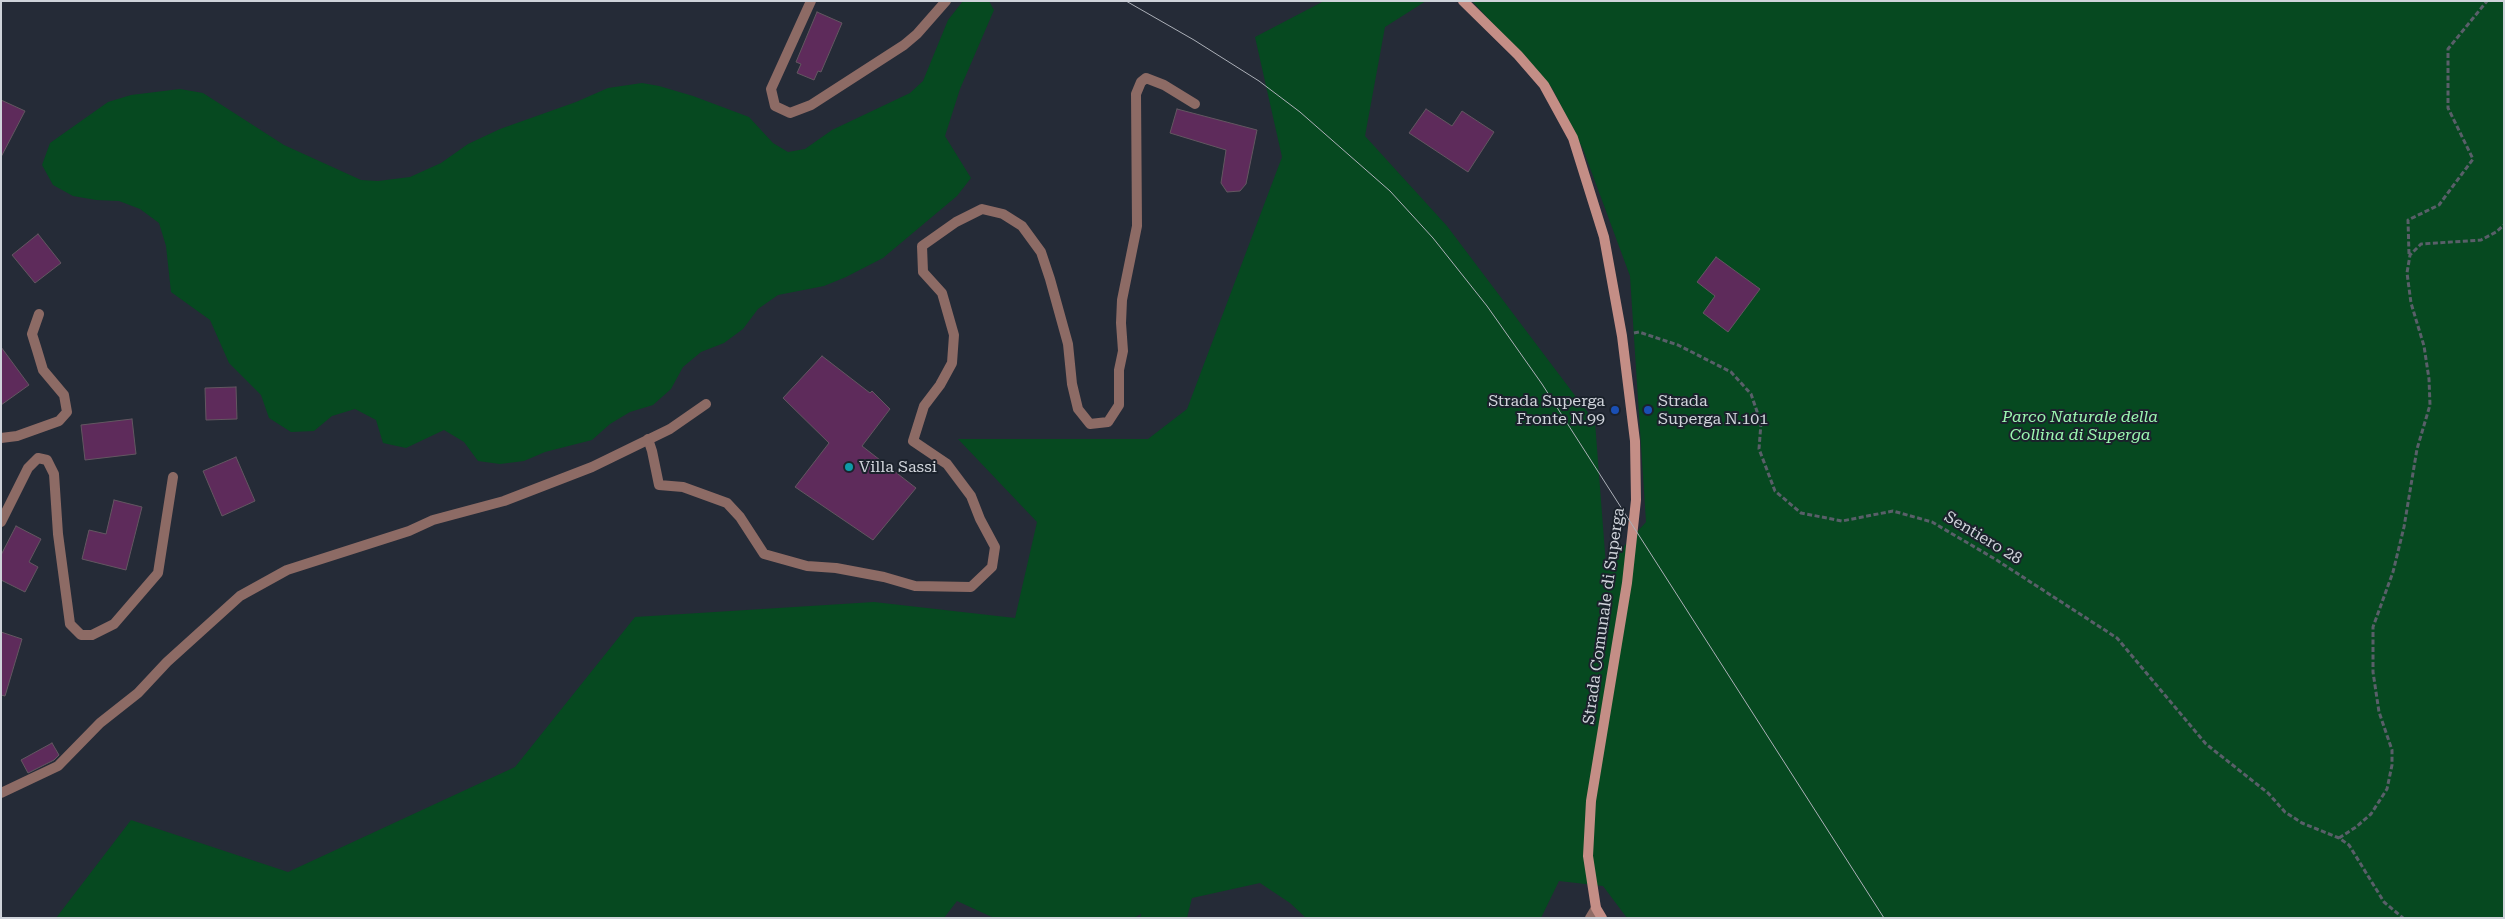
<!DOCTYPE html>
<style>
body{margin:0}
#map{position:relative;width:2505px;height:919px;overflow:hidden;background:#252b37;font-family:"Roboto Serif",serif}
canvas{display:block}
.frame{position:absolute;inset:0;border:2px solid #cfd3da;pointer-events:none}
</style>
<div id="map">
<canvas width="2505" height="919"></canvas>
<div class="frame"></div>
</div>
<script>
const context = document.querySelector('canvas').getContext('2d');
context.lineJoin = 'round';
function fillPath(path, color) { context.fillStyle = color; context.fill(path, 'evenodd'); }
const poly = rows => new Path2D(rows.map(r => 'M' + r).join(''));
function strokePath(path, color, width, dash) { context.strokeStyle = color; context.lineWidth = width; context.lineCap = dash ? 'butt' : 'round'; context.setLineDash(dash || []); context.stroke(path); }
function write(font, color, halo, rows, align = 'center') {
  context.font = font + ' "Roboto Serif",serif'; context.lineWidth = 4; context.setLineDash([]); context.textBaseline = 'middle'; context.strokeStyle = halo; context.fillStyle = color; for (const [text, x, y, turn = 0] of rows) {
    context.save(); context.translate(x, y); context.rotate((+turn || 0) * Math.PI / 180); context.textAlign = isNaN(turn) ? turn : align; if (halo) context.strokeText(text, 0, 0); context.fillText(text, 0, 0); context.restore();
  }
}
fillPath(poly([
 [963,1,989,1,994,10,960,89,945,136,971,178,957,196,883,258,846,277,824,286,778,295,758,309,743,329,724,343,701,352,683,367,671,389,653,405,630,412,610,424,592,440,545,452,524,461,500,464,478,461,464,442,444,430,406,448,383,443,376,420,355,409,332,416,314,431,291,432,269,418,261,395,229,363,210,320,171,292,166,246,159,223,140,209,119,201,96,200,73,196,53,185,42,165,50,143,108,102,131,95,180,89,203,93,284,145,361,180,378,181,410,177,441,163,468,144,500,129,576,102,608,88,642,83,659,86,693,96,749,117,773,143,788,152,805,149,832,130,910,93,923,81,948,20],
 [1324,1,1426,1,1385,27,1365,136,1447,226,1595,422,1606,566,1646,522,1630,276,1583,149,1552,88,1472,1,2504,1,2504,918,1627,918,1603,886,1559,881,1541,918,1306,918,1290,903,1260,883,1192,898,1187,918,1140,918,1141,914,1134,918,994,918,957,901,944,918,56,918,131,820,288,872,515,767,635,617,874,602,1015,618,1037,522,958,439,1148,439,1187,409,1282,157,1255,37]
]), '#064920');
const building = poly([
 [817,12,842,23,821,72,818,71,814,80,797,73,801,64,796,62,817,12],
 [1,100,25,111,1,157,1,100],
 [1177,109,1257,130,1246,184,1240,191,1227,192,1221,183,1226,150,1170,133,1177,109],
 [1426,109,1452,126,1462,111,1494,132,1468,172,1409,133,1426,109],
 [38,234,61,263,35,283,12,255,38,234],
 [1716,257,1760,289,1728,332,1703,313,1715,296,1697,282,1716,257],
 [1,347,29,385,1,405,1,347],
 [822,356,870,393,872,391,890,409,862,446,916,488,873,540,795,487,829,443,783,398,822,356],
 [236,387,237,419,206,420,205,388,236,387],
 [132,419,136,454,85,460,81,425,132,419],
 [236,457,255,501,222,516,203,471,236,457],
 [114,500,142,507,126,570,82,559,89,530,106,534,114,500],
 [16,526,41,539,29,562,38,567,25,592,1,580,1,555,16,526],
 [1,632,22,639,5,696,1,695,1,632],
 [52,743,59,755,54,760,28,773,21,760,52,743]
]);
fillPath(building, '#5e2b5b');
strokePath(building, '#635761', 1);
strokePath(poly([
 [2409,254,2408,220,2439,205,2473,159,2448,108,2448,49,2487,1],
 [1634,333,1639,332,1678,345,1731,372,1751,394,1761,423,1759,449,1775,491,1801,513,1842,521,1893,511,1932,522,1995,559,2117,638,2206,744,2268,793,2285,812,2302,823,2339,838,2349,845,2384,902,2403,918],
 [2339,838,2356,827,2371,814,2387,789,2392,765,2392,750,2379,712,2373,672,2373,627,2393,572,2404,527,2417,449,2430,405,2429,379,2424,346,2411,303,2407,273,2410,255,2421,244,2481,240,2496,232,2504,225]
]), '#595f69', 3, [5, 2.5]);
strokePath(poly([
 [648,439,652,451,659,485,683,487,727,503,740,517,764,554,807,566,836,568,884,577,915,586,971,587,992,567,995,547,980,519,971,496,947,464,913,441,924,406,940,385,952,363,954,335,942,293,923,272,922,246,956,222,982,209,1003,214,1022,226,1041,252,1050,279,1068,344,1072,384,1078,409,1090,424,1108,422,1119,405,1119,370,1123,351,1121,323,1122,300,1137,226,1136,94,1141,82,1146,78,1164,85,1195,104]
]), '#8d6b65', 10);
strokePath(poly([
 [811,1,771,89,775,106,790,113,811,105,904,45,917,34,946,1],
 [1,438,17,436,59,421,67,412,64,395,43,370,37,350,32,334,39,314],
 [1,522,28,468,38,458,47,460,54,474,58,534,70,624,81,635,92,635,114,624,158,573,173,477],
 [1,793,58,766,100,723,138,693,167,662,240,596,287,570,409,531,433,520,504,501,592,467,670,429,706,404],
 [1590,918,1596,908]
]), '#8d6b65', 10);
strokePath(poly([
 [1463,1,1518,55,1544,85,1573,138,1604,237,1622,336,1635,441,1636,500,1627,583,1591,801,1588,856,1596,908,1602,918]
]), '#c48e86', 10);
strokePath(poly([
 [1126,1,1194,40,1259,81,1300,112,1390,191,1433,238,1487,306,1542,384,1884,918]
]), '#acb0b8', 1);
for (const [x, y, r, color] of [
 [1615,410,5,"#1a4fb4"],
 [1648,410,5,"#1a4fb4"],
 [849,467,5,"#0f9aa8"]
]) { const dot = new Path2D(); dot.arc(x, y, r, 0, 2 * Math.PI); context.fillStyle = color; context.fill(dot); strokePath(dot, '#1b222c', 2); }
write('16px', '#cfd3da', '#1b222c', [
 ["Strada Superga",1605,401,"right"],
 ["Fronte N.99",1605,419,"right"],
 ["Strada",1658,401],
 ["Superga N.101",1658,419],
 ["Villa Sassi",859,467]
], 'left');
write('italic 16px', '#9cf7b1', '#1b222c', [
 ["Parco Naturale della",2080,417],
 ["Collina di Superga",2080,435]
]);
write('16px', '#cfd3da', '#1b222c', [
 ["Sentiero 28",1983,538,31],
 ["Strada Comunale di Superga",1604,616,-82]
]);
</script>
